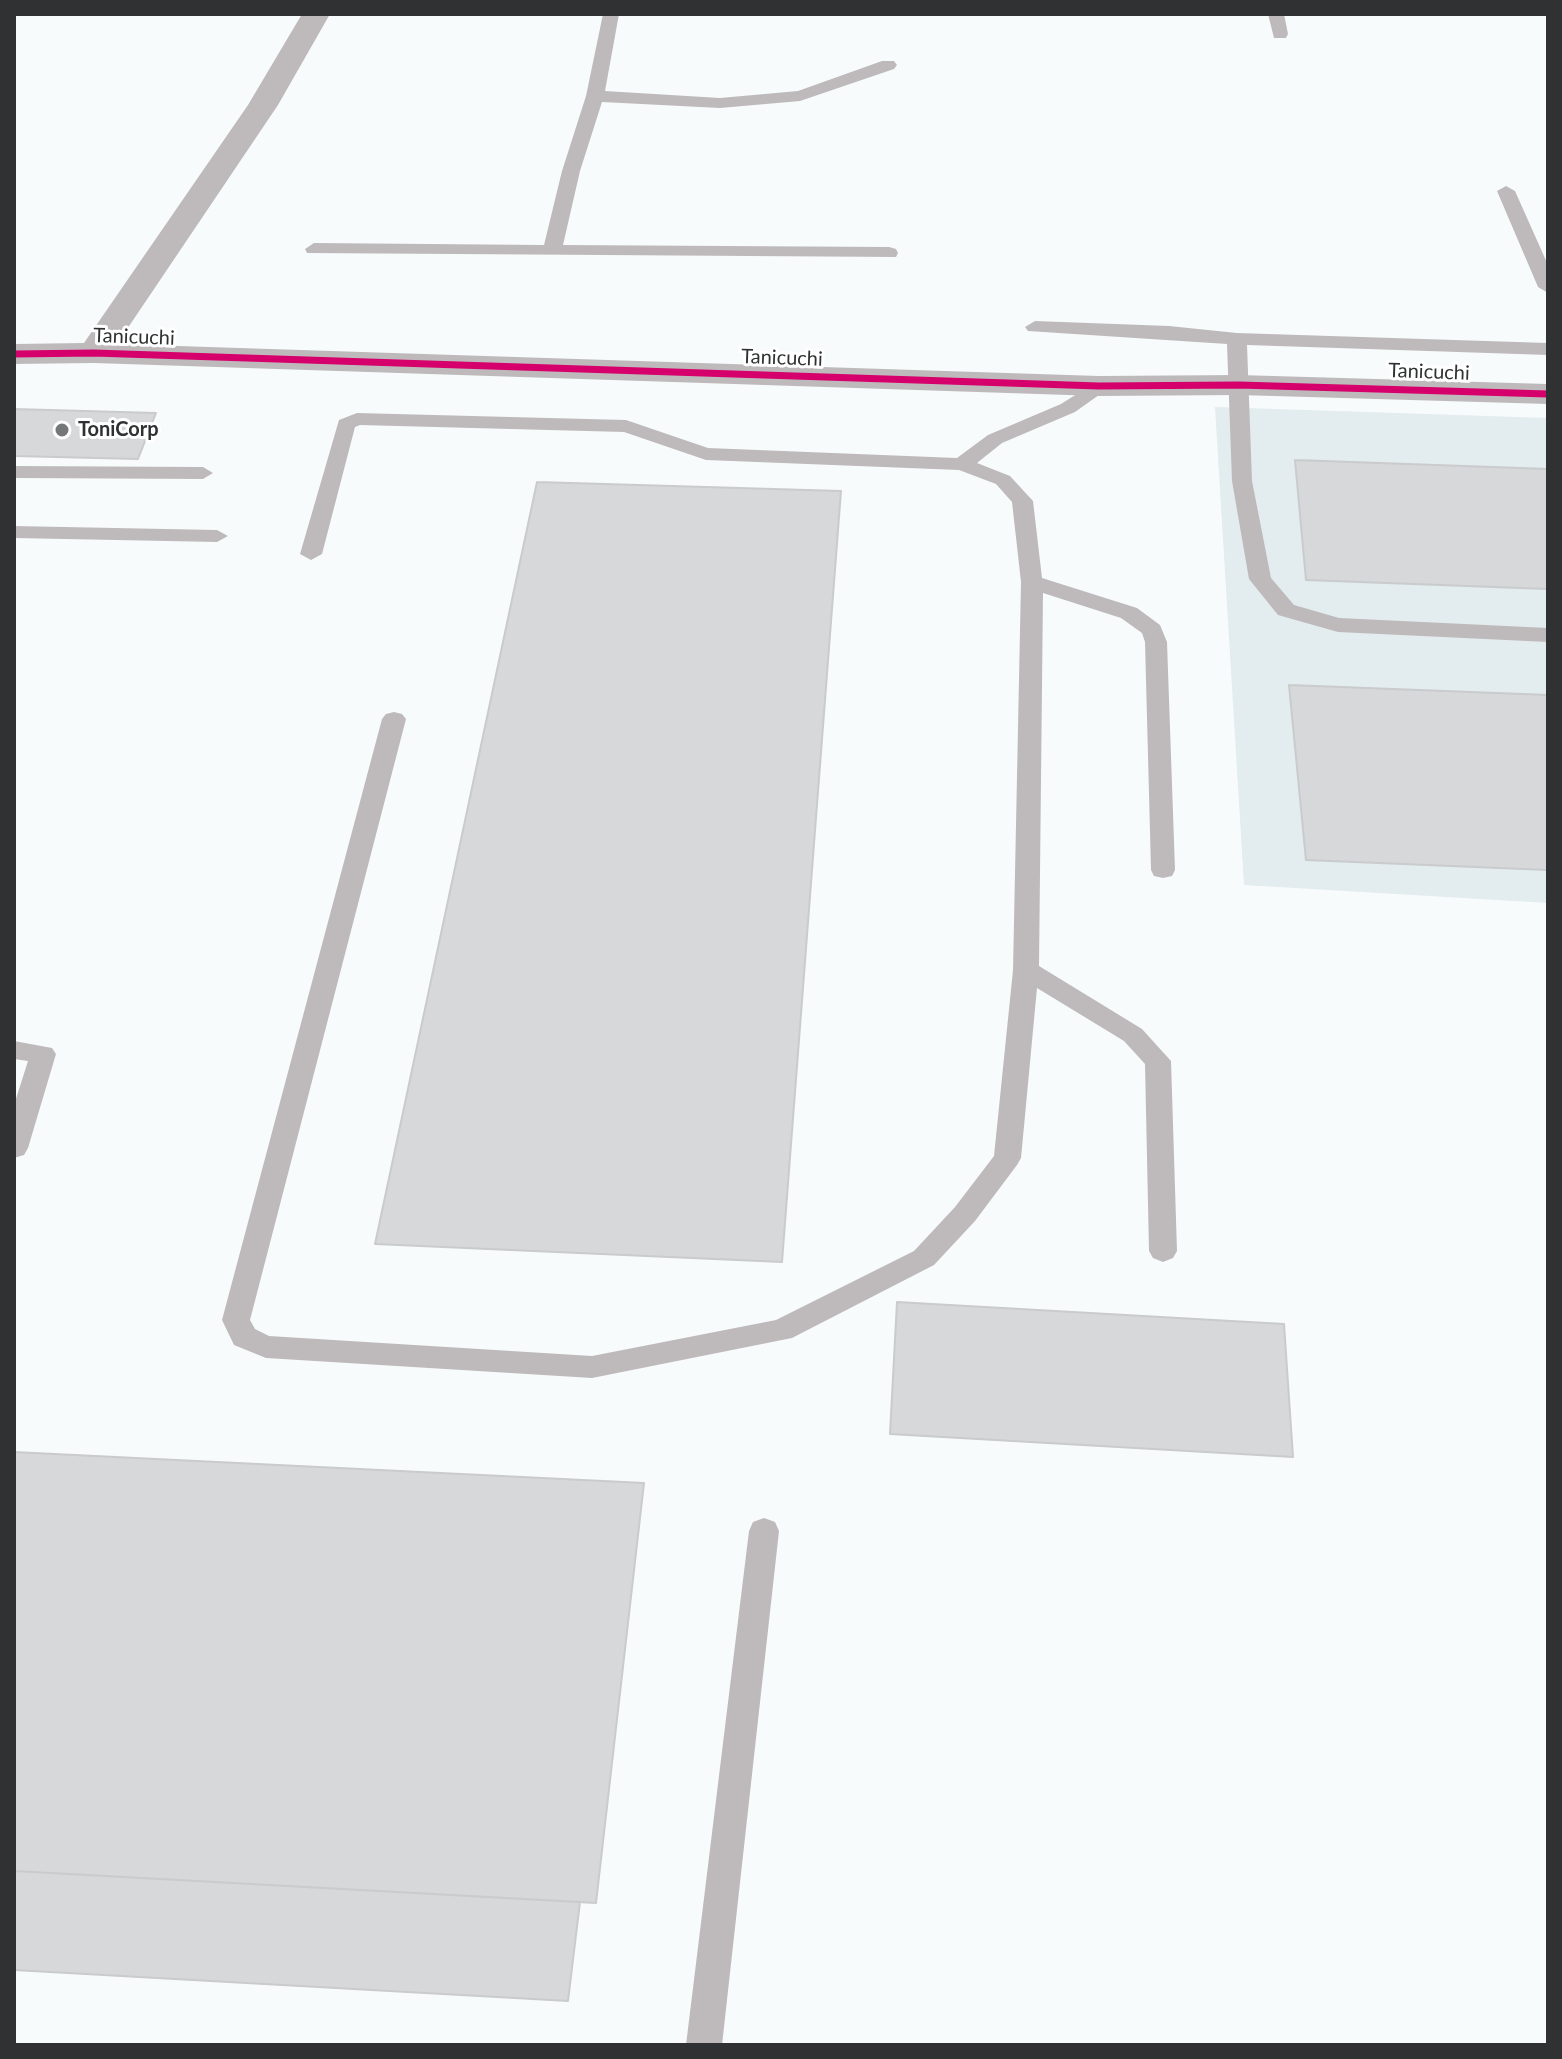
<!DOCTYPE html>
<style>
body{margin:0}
#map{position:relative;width:1562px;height:2059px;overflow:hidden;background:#f8fbfc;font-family:Lato,sans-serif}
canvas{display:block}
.frame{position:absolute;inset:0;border:16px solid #2f3132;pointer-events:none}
</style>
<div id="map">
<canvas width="1562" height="2059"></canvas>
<div class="frame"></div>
</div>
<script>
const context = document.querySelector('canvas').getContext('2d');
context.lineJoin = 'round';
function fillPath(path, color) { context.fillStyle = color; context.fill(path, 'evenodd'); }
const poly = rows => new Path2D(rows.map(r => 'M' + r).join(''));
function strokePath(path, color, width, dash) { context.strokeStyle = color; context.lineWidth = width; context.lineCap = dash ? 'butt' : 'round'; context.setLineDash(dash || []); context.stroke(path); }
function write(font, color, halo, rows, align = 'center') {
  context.font = font + ' Lato,sans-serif'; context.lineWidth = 6; context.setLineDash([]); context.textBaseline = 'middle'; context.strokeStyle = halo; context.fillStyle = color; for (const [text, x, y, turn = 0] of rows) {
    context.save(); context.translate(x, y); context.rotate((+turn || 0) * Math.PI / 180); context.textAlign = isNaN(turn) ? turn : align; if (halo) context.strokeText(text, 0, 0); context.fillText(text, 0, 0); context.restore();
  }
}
fillPath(poly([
 [1215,407,1548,418,1548,903,1244,885]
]), '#e3ecee');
const building = poly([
 [14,409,156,413,138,459,14,456,14,409],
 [1295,460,1548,469,1548,589,1306,580,1295,460],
 [537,482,841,491,782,1262,375,1244,537,482],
 [1289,685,1548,695,1548,870,1306,860,1289,685],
 [897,1302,1284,1324,1293,1457,890,1434,897,1302],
 [14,1452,644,1483,596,1903,14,1871,14,1452],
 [14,1871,580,1902,568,2001,14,1970,14,1871]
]);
fillPath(building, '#d6d8d9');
strokePath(building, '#c9cbcc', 2);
fillPath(poly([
 [603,14,619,14,605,91,720,98,798,91,882,61,894,61,897,65,894,69,800,101,720,108,602,102,580,171,563,245,889,247,896,249,898,253,896,257,307,253,305,249,314,243,544,245,562,171,586,96,603,14],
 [1268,14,1284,14,1288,34,1286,38,1274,38,1268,14],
 [1506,186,1515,191,1548,265,1548,293,1538,287,1497,191,1506,186],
 [1035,321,1169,326,1237,333,1548,343,1548,355,1247,345,1252,481,1271,578,1294,605,1339,618,1548,628,1548,642,1338,632,1278,615,1249,579,1232,481,1227,344,1028,331,1025,327,1035,321],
 [1099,380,1109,386,1106,390,1075,412,1002,443,977,463,1010,476,1033,501,1042,578,1137,608,1160,625,1167,642,1175,870,1172,876,1163,878,1154,876,1151,870,1145,642,1142,633,1121,618,1043,593,1039,966,1142,1029,1171,1061,1177,1251,1173,1258,1163,1262,1153,1258,1149,1251,1145,1064,1124,1041,1037,988,1021,1158,1017,1165,975,1221,934,1265,792,1338,592,1378,266,1358,234,1345,222,1320,382,719,386,714,394,712,402,714,406,719,250,1320,255,1329,269,1336,592,1356,776,1320,914,1251,955,1207,994,1156,1013,970,1021,582,1012,502,996,484,959,470,706,460,624,432,360,425,355,427,322,554,311,560,300,554,339,420,357,413,626,420,708,448,957,458,988,435,1061,404,1099,380],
 [14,466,203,467,213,473,203,479,14,478,14,466],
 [14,526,217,530,228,536,217,542,14,538,14,526],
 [14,1041,52,1048,56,1054,28,1148,24,1155,14,1158,14,1105,28,1061,14,1059,14,1041],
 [764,1518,775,1522,779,1531,722,2045,686,2045,749,1531,753,1522,764,1518]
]), '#bebabb');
fillPath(poly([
 [302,14,330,14,278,105,117,344,1099,376,1239,375,1548,384,1548,404,1239,395,1099,396,94,363,14,364,14,344,84,343,248,105,302,14]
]), '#bebabb');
strokePath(poly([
 [14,354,94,353,1099,386,1239,385,1548,394]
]), '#d6006c', 7);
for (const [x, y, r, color] of [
 [62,430,8,"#757879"]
]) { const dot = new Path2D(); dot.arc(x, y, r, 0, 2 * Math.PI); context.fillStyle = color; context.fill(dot); strokePath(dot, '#fff', 3); }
write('20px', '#2f3132', '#fff', [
 ["Tanicuchi",134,337,2],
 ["Tanicuchi",782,358,2],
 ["Tanicuchi",1429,372,2]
]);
write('bold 20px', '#2f3132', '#fff', [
 ["ToniCorp",78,430]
], 'left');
</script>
